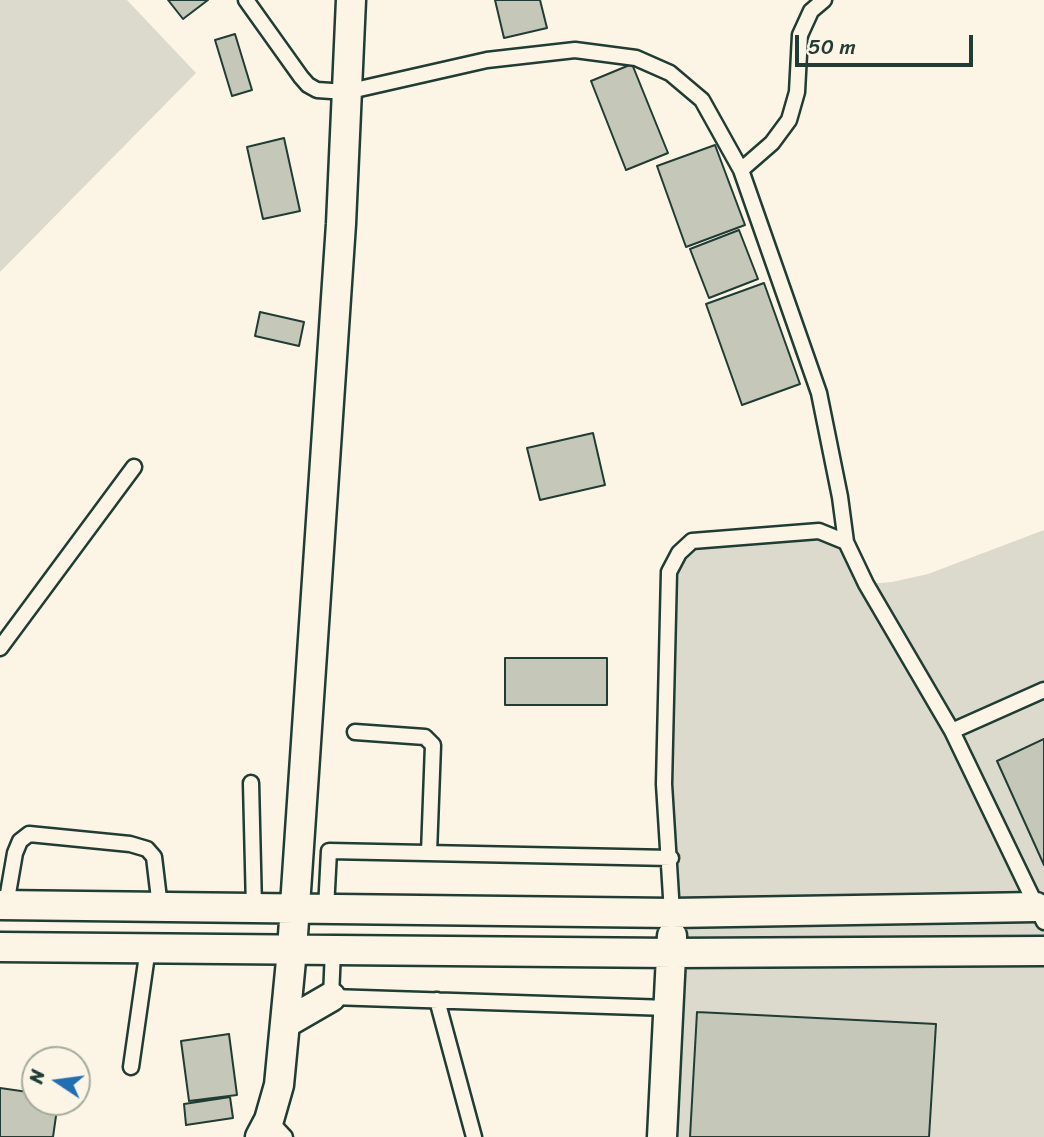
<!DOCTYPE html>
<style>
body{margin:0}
#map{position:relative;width:1044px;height:1137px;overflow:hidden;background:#fcf5e5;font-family:Sriracha,sans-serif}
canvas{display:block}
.north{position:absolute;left:21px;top:1046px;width:70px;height:70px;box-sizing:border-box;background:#fcf5e5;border:2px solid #a4ab9e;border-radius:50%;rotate:283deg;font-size:19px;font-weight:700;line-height:28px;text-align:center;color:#1f3d34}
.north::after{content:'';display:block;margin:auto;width:24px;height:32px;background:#1f6fb2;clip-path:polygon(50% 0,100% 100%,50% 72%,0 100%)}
.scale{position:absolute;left:795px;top:35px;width:178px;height:32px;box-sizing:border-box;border:4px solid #1f3d34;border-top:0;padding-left:9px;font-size:21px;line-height:24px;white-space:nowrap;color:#1f3d34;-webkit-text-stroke:5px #fcf5e5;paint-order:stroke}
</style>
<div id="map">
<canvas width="1044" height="1137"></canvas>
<div class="north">N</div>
<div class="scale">50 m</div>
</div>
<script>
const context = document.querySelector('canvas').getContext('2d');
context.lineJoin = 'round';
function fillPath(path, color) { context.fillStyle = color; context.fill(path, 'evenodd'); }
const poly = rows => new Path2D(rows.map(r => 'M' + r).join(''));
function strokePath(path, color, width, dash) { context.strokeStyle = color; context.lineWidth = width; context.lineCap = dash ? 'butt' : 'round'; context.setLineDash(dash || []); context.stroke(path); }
fillPath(poly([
 [0,0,127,0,196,73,0,272],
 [1044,530,1044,1137,662,1137,671,858,669,572,692,541,819,531,846,542,866,584,892,582,928,574]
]), '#dcdacc');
const building = poly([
 [168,0,208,0,183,19,168,0],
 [495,0,540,0,547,28,504,38,495,0],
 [235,34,252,90,232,96,215,40,235,34],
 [632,64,668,153,626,170,591,81,632,64],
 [284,138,300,211,263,219,247,147,284,138],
 [715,145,745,225,686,247,657,166,715,145],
 [739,230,758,279,709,298,690,249,739,230],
 [764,283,800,384,742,405,706,304,764,283],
 [260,312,304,322,299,346,255,336,260,312],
 [593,433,605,485,540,500,527,448,593,433],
 [505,658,607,658,607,705,505,705,505,658],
 [1044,739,1044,865,997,761,1044,739],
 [697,1012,936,1024,929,1137,690,1137,697,1012],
 [229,1034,237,1095,189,1101,181,1041,229,1034],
 [0,1088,35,1093,35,1102,58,1102,53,1137,0,1137,0,1088],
 [230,1097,233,1118,186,1125,184,1104,230,1097]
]);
fillPath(building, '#c5c7b9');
strokePath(building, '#1f3d34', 2);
const lane = poly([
 [246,0,301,77,308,85,317,90,346,92,487,60,575,50,636,58,670,73,702,100,741,170,819,393,840,497,846,542,866,584,952,731,1044,922],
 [741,170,772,143,789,120,797,92,800,35,811,11,824,0],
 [0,648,134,467],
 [952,731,1044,690],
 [355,732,425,737,433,745,429,853],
 [251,783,254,908],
 [6,905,15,853,20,841,29,834,130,844,147,849,154,857,160,907],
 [326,909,329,851,671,858],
 [672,913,664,784,669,572,679,553,692,541,819,531,846,542],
 [333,950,331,997,669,1008],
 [437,1000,474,1137],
 [131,1067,148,948],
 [269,1120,285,1137]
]);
const street = poly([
 [0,905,672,913,1036,907],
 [0,947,672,953,1044,951],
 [286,1023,331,997],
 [260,1137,269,1120,279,1085,292,950,341,224,351,0],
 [662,1137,672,936]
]);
strokePath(lane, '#1f3d34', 19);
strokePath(street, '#1f3d34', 33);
strokePath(lane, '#fcf5e5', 14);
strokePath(street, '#fcf5e5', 28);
</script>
